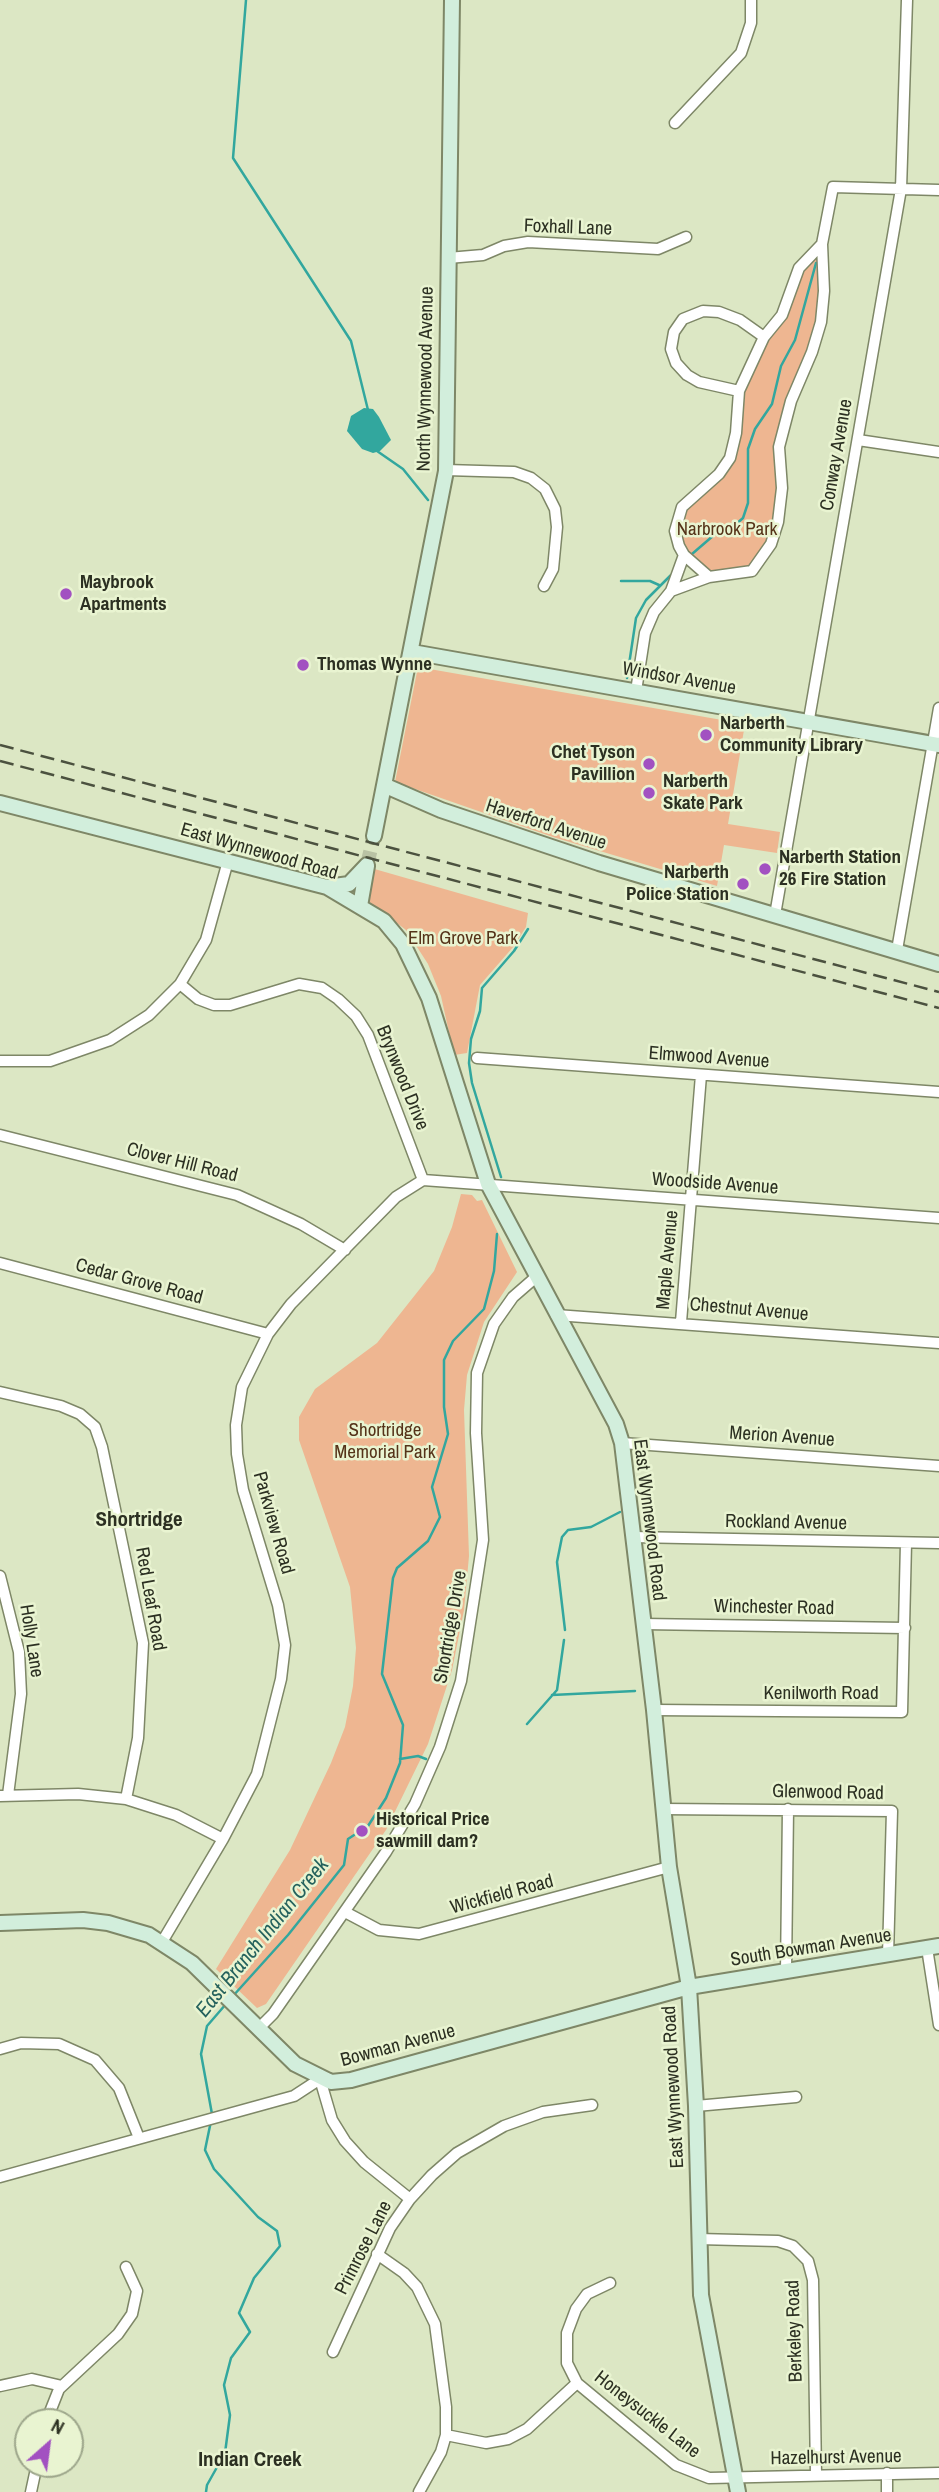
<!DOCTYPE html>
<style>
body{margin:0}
#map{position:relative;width:939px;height:2492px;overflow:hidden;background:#dce7c4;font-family:"Archivo Narrow",sans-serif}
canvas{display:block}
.north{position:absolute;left:14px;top:2408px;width:70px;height:70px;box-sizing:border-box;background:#e9f4d1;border:2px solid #9da68b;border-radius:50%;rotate:28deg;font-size:19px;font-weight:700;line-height:28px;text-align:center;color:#2c3022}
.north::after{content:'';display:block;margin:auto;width:24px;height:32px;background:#a251c1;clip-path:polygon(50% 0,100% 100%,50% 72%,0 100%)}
</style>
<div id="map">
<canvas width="939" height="2492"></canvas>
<div class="north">N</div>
</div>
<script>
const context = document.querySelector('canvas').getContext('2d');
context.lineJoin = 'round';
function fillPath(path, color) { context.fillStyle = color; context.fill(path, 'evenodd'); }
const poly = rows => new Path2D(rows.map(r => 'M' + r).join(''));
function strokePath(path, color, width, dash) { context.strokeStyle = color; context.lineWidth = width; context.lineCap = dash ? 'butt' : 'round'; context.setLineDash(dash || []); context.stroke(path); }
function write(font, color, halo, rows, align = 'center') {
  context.font = font + ' "Archivo Narrow",sans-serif'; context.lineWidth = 5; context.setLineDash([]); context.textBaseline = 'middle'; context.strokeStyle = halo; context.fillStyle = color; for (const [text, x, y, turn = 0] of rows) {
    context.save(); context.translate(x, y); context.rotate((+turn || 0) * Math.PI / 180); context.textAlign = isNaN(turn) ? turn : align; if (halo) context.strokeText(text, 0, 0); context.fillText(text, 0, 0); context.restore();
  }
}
fillPath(poly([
 [822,244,821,322,780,447,778,522,752,571,709,577,684,555,675,531,682,507,730,458,739,391,764,337,782,315,790,287],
 [418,667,745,724,728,824,780,832,777,853,724,845,717,886,553,837,395,782],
 [371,868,528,913,526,927,514,946,480,985,467,1053,454,1055,441,996,428,964,406,930,364,898],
 [461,1194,472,1195,477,1201,482,1200,517,1272,484,1322,467,1375,464,1410,469,1556,464,1610,452,1670,428,1744,386,1830,266,2004,257,2008,216,1969,290,1850,331,1763,345,1727,353,1686,356,1648,350,1587,299,1440,299,1417,315,1389,377,1343,434,1271,452,1227]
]), '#eeb691');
fillPath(poly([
 [364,408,373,409,379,417,391,440,380,451,373,453,362,449,347,431,351,416]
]), '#32a79e');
strokePath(poly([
 [246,0,233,158,351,341,368,410],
 [377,451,403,469,428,500],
 [692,554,721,529,734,526,743,518,748,503,748,449,755,429,772,404,781,366,795,340,816,263],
 [621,581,650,581,659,585],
 [627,678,636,618,646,600,671,575],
 [501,1177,472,1083,469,1063,471,1039,480,1011,482,988,514,951,528,929],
 [565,1630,557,1562,562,1537,568,1530,591,1527,620,1512],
 [552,1695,635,1691],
 [527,1724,557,1690,564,1640],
 [400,1759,418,1756,426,1759],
 [233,1996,288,1935,344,1865,348,1839,368,1826,386,1798,400,1763,403,1725,382,1674,393,1578,397,1568,428,1541,440,1517,432,1487,448,1434,444,1407,444,1360,453,1341,484,1309,494,1271,497,1234],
 [212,2114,201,2054,207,2026,226,2004],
 [206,2492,207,2485,225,2453,230,2415,224,2385,231,2358,250,2332,239,2313,254,2278,280,2246,277,2231,258,2217,214,2169,205,2150,211,2121]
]), '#32a79e', 2.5);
strokePath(poly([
 [367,865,374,836]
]), '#b9c2a4', 14, [14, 7]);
const street = poly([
 [675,123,741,53,751,23,751,0],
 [448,258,483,255,504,246,528,242,658,249,686,237],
 [739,391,699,382,687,375,676,363,671,349,674,332,683,319,703,311,719,312,740,320,764,337],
 [858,440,939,452],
 [446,470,514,472,531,478,545,489,555,509,557,527,553,569,544,586],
 [709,577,684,555,679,546,675,531,682,507,719,474,730,458,736,433,739,391,764,337,782,315,799,268,822,244],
 [671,591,709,577,752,571,771,544,778,522,782,488,779,447,791,401,812,352,821,322,824,291,822,244,833,187,939,190],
 [636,691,645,633,654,612,671,591,684,555],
 [775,915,901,189,907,0],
 [897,950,939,708],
 [180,984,198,999,214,1005,230,1005,299,984,322,988,338,999,356,1016,368,1035,423,1180],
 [477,1058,939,1092],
 [0,1061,50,1061,110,1040,149,1015,180,984,206,940,228,861],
 [0,1135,237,1195,301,1224,345,1250],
 [0,1263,268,1334],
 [556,1315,939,1343],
 [681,1322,701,1075],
 [0,1392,61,1406,80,1414,95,1427,102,1447,143,1643,138,1738,126,1799],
 [622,1443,939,1466],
 [632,1537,939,1543],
 [0,1576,19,1652,21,1694,8,1795],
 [643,1624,905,1628],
 [654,1710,902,1712,906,1543],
 [0,1796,78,1794,126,1799,176,1815,223,1839],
 [662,1809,892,1811,888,1955],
 [345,1912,379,1930,419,1934,669,1867],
 [162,1942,223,1839,257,1774,281,1679,285,1645,278,1605,243,1490,237,1454,236,1425,242,1387,268,1334,291,1304,396,1197,423,1180,939,1218],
 [927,1948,939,2025],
 [786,1971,788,1809],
 [258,2029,273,2014,386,1852,415,1804,440,1747,461,1681,483,1540,476,1433,477,1373,494,1324,513,1297,536,1277],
 [0,2049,21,2043,59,2044,95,2060,119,2088,139,2138],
 [696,2106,796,2097],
 [0,2177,294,2096,320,2079,332,2120,345,2141,364,2162,410,2199],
 [698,2239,778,2241,793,2246,808,2261,813,2280,816,2475],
 [377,2254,404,2273,417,2287,435,2324,446,2407,446,2435,441,2452,419,2492],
 [610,2283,587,2294,576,2309,567,2333,567,2363,577,2383,676,2465,709,2478,939,2473],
 [333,2352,390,2228,410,2199,432,2175,457,2153,504,2126,543,2112,592,2105],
 [0,2386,32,2379,62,2386],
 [46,2422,59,2389,118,2334,132,2314,137,2291,126,2267],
 [446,2435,486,2443,508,2439,527,2429,577,2383],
 [887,2473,887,2492],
 [31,2492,37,2464]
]);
const secondary = poly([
 [412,652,939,745],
 [386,786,441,810,599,863,939,964],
 [0,803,327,887,384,921,403,944,429,998,488,1184,616,1424,622,1443,654,1710,669,1867,689,1987,696,2106,701,2295,738,2492],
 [374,836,446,471,452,0],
 [327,887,349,884,367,865],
 [360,906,367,866],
 [0,1923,83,1920,108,1923,149,1935,192,1963,295,2064,331,2082,351,2080,689,1987,939,1946]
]);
strokePath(street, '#7e8767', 13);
strokePath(secondary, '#7e8767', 18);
strokePath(street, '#fff', 10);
strokePath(secondary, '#d2eedc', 14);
strokePath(poly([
 [0,745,939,992],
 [0,761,939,1008]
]), '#4b513f', 2.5, [14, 7]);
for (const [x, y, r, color] of [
 [66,594,7,"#a251c1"],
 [303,665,7,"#a251c1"],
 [706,735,7,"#a251c1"],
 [649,764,7,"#a251c1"],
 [649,793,7,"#a251c1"],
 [765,869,7,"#a251c1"],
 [743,884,7,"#a251c1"],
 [362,1831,7,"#a251c1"]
]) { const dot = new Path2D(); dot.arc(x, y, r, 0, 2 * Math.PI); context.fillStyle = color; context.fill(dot); strokePath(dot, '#e9f4d1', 2.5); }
write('19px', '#2c3022', '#e9f4d1', [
 ["Foxhall Lane",568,228,2],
 ["North Wynnewood Avenue",426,379,-89],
 ["Conway Avenue",837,455,-80],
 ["Windsor Avenue",679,679,10],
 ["Haverford Avenue",546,825,18],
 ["East Wynnewood Road",259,852,16],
 ["Elmwood Avenue",709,1058,4],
 ["Brynwood Drive",402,1078,68],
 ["Clover Hill Road",182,1163,14],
 ["Woodside Avenue",715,1184,4],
 ["Maple Avenue",668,1260,-85],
 ["Cedar Grove Road",139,1282,15],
 ["Chestnut Avenue",749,1310,5],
 ["Merion Avenue",782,1437,4],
 ["East Wynnewood Road",649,1520,83],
 ["Parkview Road",273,1523,74],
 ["Rockland Avenue",786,1523,1],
 ["Red Leaf Road",150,1599,80],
 ["Winchester Road",774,1608,1],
 ["Shortridge Drive",451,1627,-80],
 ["Holly Lane",31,1641,81],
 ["Kenilworth Road",821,1694],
 ["Glenwood Road",828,1793,1],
 ["Wickfield Road",502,1895,-15],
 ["South Bowman Avenue",811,1948,-9],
 ["Bowman Avenue",398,2046,-15],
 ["East Wynnewood Road",674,2087,-93],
 ["Primrose Lane",364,2248,-63],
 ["Berkeley Road",795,2331,-92],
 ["Honeysuckle Lane",647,2415,38],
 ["Hazelhurst Avenue",836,2458,-1]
]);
write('19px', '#553319', '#e9f4d1', [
 ["Narbrook Park",727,530],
 ["Elm Grove Park",463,939],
 ["Shortridge",385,1431],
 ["Memorial Park",385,1453]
]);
write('bold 19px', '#2c3022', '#e9f4d1', [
 ["Maybrook",80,583],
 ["Apartments",80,605],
 ["Thomas Wynne",317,665],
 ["Narberth",720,724],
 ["Community Library",720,746],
 ["Chet Tyson",635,753,"right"],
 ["Pavillion",635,775,"right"],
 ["Narberth",663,782],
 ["Skate Park",663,804],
 ["Narberth Station",779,858],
 ["26 Fire Station",779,880],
 ["Narberth",729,873,"right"],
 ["Police Station",729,895,"right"],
 ["Historical Price",376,1820],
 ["sawmill dam?",376,1842]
], 'left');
write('bold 21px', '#2c3022', '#e9f4d1', [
 ["Shortridge",139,1520],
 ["Indian Creek",250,2460]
]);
write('italic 21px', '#25625d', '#e9f4d1', [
 ["East Branch Indian Creek",263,1938,-51]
]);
</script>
